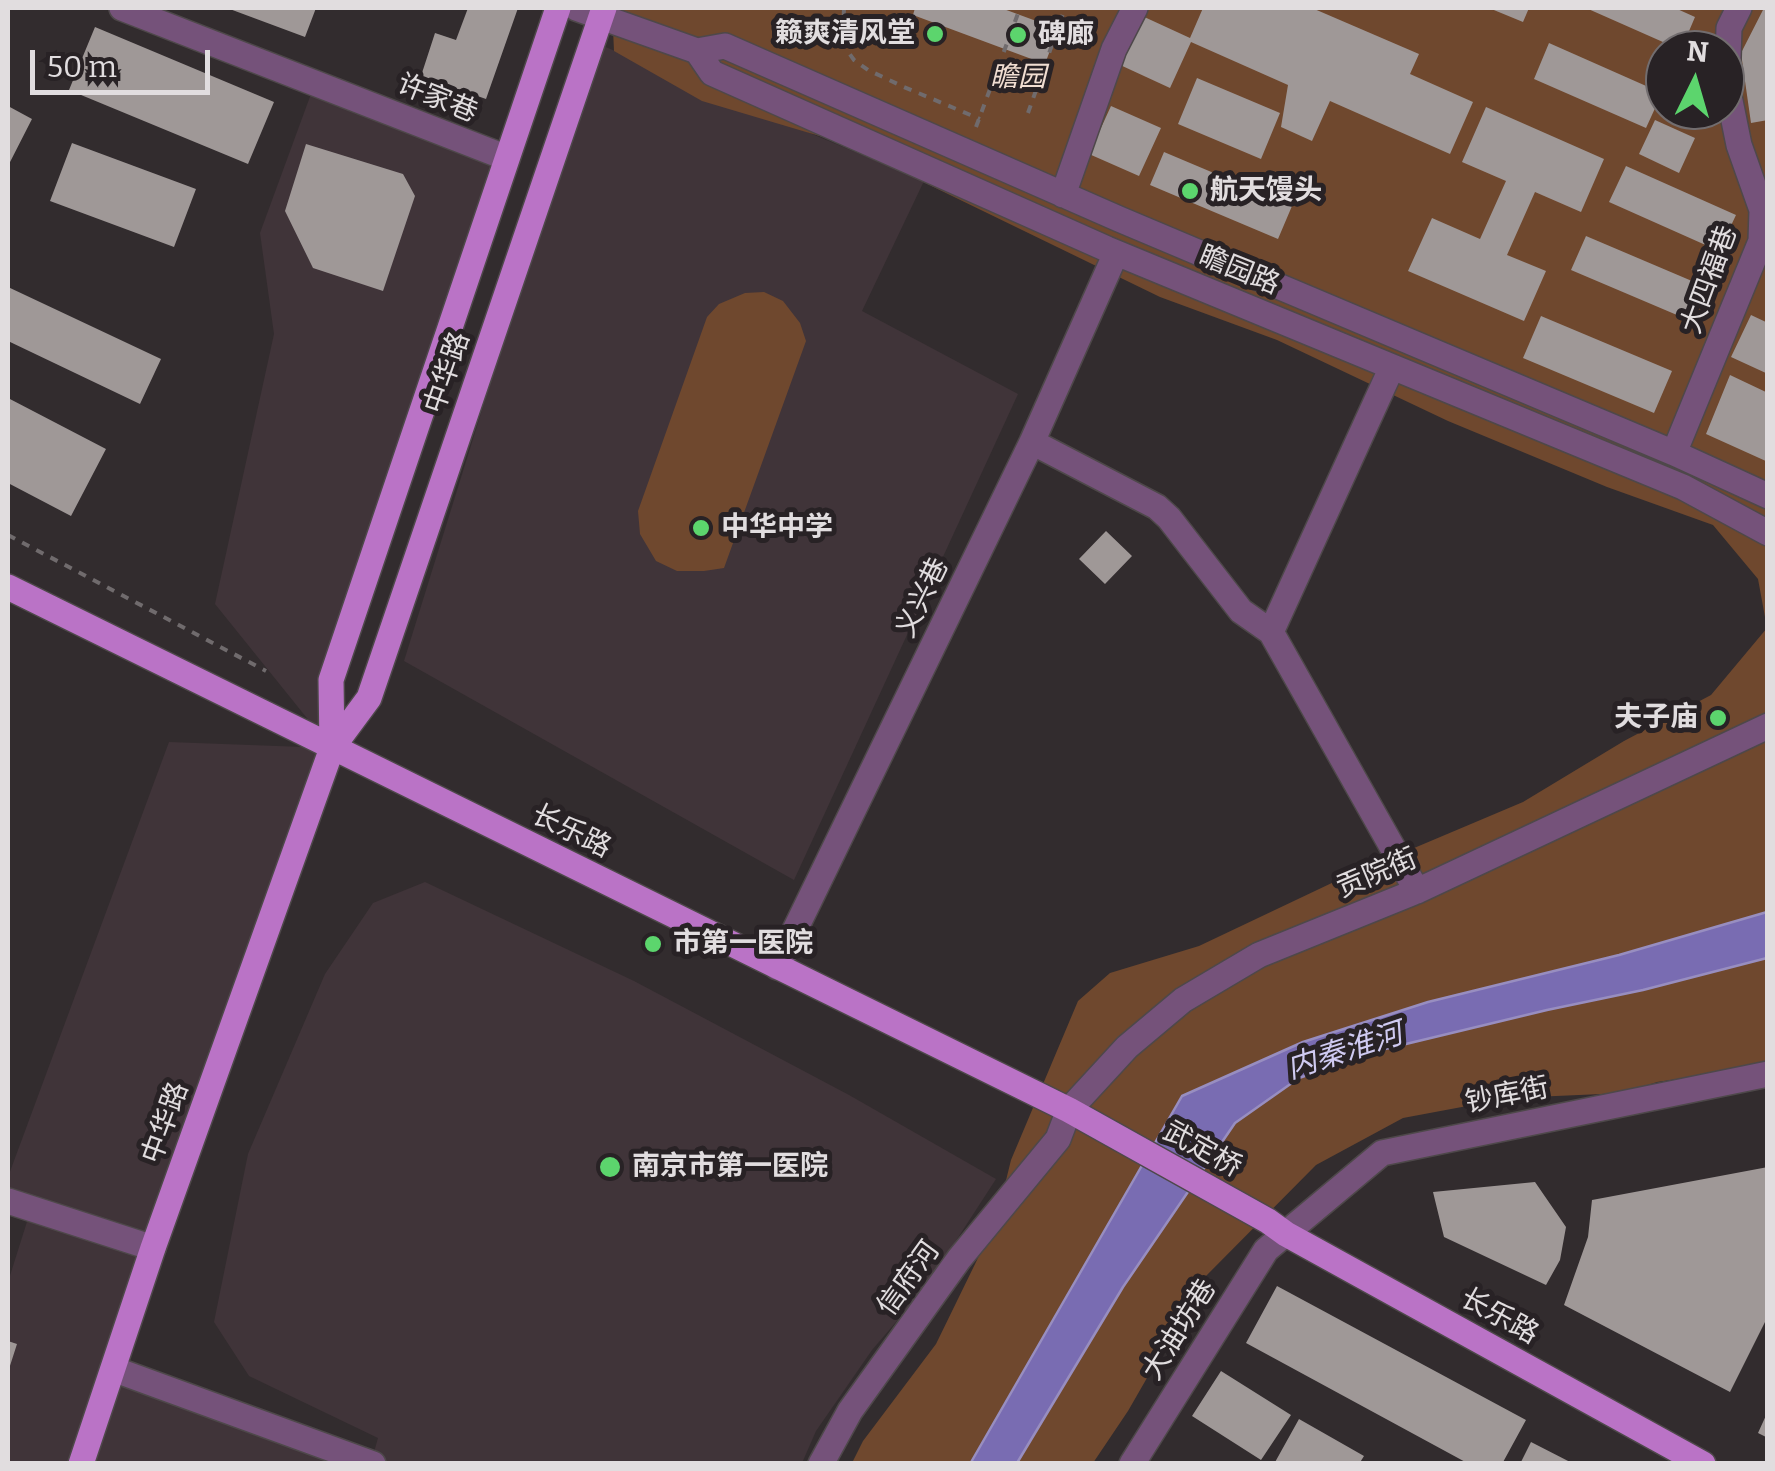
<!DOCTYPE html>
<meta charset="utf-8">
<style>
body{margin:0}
#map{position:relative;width:1775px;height:1471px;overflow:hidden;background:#322c2e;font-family:Bitter,serif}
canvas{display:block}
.frame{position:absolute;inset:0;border:10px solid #e1dddf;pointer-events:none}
.north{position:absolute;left:1645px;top:30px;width:100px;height:100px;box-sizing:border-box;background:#282225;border:2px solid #726d6f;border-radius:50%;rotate:5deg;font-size:28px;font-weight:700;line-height:40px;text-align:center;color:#e1dddf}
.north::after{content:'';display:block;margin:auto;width:35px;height:45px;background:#5cd56d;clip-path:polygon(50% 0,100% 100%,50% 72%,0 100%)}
.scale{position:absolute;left:30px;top:50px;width:180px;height:45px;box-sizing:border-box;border:5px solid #e1dddf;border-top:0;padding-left:12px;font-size:30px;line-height:35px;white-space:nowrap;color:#e1dddf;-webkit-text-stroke:8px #282225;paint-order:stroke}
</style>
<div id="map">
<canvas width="1775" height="1471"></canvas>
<div class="frame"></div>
<div class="north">N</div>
<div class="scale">50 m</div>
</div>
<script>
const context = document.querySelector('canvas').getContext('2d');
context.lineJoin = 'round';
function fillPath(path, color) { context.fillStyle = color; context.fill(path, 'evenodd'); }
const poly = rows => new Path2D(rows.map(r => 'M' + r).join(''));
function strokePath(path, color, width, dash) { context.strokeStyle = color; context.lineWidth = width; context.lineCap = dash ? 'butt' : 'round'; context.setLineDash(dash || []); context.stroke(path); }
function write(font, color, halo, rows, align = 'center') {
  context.font = font + ' Bitter,"Noto Sans SC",serif'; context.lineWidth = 10; context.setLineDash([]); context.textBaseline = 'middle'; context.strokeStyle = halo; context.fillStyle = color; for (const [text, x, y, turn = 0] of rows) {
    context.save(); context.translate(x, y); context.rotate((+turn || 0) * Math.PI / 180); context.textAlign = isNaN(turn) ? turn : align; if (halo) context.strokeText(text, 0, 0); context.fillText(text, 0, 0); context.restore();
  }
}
fillPath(poly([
 [596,43,924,181,862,311,1018,394,794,880,404,661],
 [315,83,507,158,331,679,332,748,113,1368,338,1449,332,1463,8,1463,8,1282,31,1209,8,1201,8,1177,169,742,331,748,215,604,274,334,260,233],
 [425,882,634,981,849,1095,996,1179,926,1287,872,1350,816,1431,802,1463,371,1463,378,1438,249,1376,214,1322,248,1154,325,974,373,903]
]), '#403439');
fillPath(poly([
 [612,8,1767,8,1767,1061,1705,1075,1657,1082,1625,1093,1510,1098,1403,1118,1316,1165,1205,1277,1128,1411,1093,1463,852,1463,863,1441,936,1344,996,1221,1011,1160,1078,1001,1110,973,1199,946,1336,881,1523,802,1624,741,1711,695,1767,628,1758,579,1713,525,1607,487,1448,421,1277,340,1160,297,843,143,702,101,614,51],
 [1665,50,1725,50,1725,110,1665,110],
 [764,292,783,301,800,323,806,341,724,568,704,571,677,571,656,561,640,534,638,511,707,317,719,304,745,293]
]), '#6f482e');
const water = poly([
 [1767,912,1767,958,1643,990,1547,1010,1381,1050,1299,1078,1235,1123,1123,1287,1017,1463,970,1464,1182,1096,1303,1042,1428,1002,1619,955,1767,912]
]);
fillPath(water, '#796cb2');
strokePath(water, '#988ec0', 2.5);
fillPath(poly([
 [227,8,316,8,305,37],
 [468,8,518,8,486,99,421,76,435,33,456,40],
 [915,8,1001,8,1058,29,1045,64,913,15],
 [1203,8,1312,8,1419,54,1410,74,1473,102,1450,154,1330,101,1312,141,1281,127,1288,85,1191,42,1170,88,1118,64,1140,15,1190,38],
 [1489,8,1529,8,1523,22],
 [1586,8,1675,8,1695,17,1681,50],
 [1764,8,1768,8,1768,66,1765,64,1768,86,1768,120,1751,123,1741,53],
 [95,27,274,102,248,164,69,90],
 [1549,43,1662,93,1646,128,1534,79],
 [1197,78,1280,113,1261,159,1178,124],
 [8,106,32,119,8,166],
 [1111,106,1161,128,1139,176,1089,154],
 [1486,107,1604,159,1581,212,1535,192,1507,255,1546,271,1524,321,1408,271,1432,218,1480,239,1506,181,1462,162],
 [1655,120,1695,138,1679,173,1639,154],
 [72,143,196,189,174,247,50,201],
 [306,144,403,174,415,196,383,291,313,268,285,211],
 [1164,152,1292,206,1278,239,1150,185],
 [1626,166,1736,215,1719,251,1609,202],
 [1586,236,1699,284,1684,318,1571,270],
 [8,287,161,359,140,404,8,341],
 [1751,315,1768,323,1768,374,1731,357],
 [1541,316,1672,371,1654,413,1523,358],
 [1730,375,1768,393,1768,462,1706,434],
 [8,398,106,449,71,516,8,483],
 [1106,531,1132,556,1105,584,1079,559],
 [1768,1167,1768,1316,1730,1392,1564,1305,1588,1237,1592,1200],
 [1535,1182,1566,1227,1560,1260,1546,1285,1444,1237,1433,1192],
 [1277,1286,1526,1420,1502,1464,1469,1464,1246,1343],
 [8,1341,17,1344,8,1372],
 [1221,1371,1291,1415,1261,1460,1192,1416],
 [1768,1411,1768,1438,1758,1433],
 [1299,1419,1364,1456,1359,1464,1274,1464],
 [1531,1442,1574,1464,1520,1464]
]), '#9f9897');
const minor = poly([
 [122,8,507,158],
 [576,8,697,51,725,46,1119,219,1674,453,1768,496],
 [697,51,712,73,1107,249,1683,487,1768,533],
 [1063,195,1114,49,1135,8],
 [1032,442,1157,507,1169,518,1241,611,1271,632,1417,891],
 [1674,453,1761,241,1762,210,1739,145,1727,86,1729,28,1739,8],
 [1271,632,1392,367],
 [777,967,1032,442,1116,253],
 [8,1201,153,1248],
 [113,1369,373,1464],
 [821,1464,850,1411,959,1259,1058,1139,1069,1110,1127,1047,1183,1000,1259,955,1417,891,1768,726],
 [1132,1464,1266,1250,1382,1153,1768,1074]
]);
const major = poly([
 [8,587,1069,1110,1268,1221,1286,1234,1703,1464],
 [332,748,331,680,558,8],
 [81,1464,153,1248,332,748,369,698,604,8]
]);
strokePath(minor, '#4e484a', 28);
strokePath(major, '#4e484a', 28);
strokePath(poly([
 [844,8,843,33,846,49,854,60,868,70,904,87,980,119],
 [1028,113,1065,8],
 [976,127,1020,8],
 [8,535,266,671]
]), '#706b6d', 4, [8, 8]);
strokePath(minor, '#75527a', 25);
strokePath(major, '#ba73c6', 25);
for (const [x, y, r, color] of [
 [935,34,10,"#5cd56d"],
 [1018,35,10,"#5cd56d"],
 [1190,191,10,"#5cd56d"],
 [701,528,10,"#5cd56d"],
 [1718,718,10,"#5cd56d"],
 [653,944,10,"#5cd56d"],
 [610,1167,12,"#5cd56d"]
]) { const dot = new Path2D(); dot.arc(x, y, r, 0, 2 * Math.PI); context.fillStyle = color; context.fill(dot); strokePath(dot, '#282225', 4); }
write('bold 28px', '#e1dddf', '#282225', [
 ["籁爽清风堂",915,34,"right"],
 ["碑廊",1038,35],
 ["航天馒头",1210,191],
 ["中华中学",721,528],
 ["夫子庙",1698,718,"right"],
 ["市第一医院",673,944],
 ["南京市第一医院",632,1167]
], 'left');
write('italic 28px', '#f1ded2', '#282225', [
 ["瞻园",1018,78]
]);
write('28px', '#e1dddf', '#282225', [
 ["许家巷",437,99,22],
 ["瞻园路",1239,271,22],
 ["大四福巷",1710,280,-70],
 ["中华路",448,373,-71],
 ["义兴巷",923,598,-64],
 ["长乐路",571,832,26],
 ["贡院街",1377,874,-23],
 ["钞库街",1507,1096,-11],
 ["中华路",166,1123,-70],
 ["武定桥",1202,1150,29],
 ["信府河",909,1279,-54],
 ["长乐路",1499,1317,29],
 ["大油坊巷",1180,1330,-58]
]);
write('italic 30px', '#cfcaf1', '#282225', [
 ["内秦淮河",1345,1052,-18]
]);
</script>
